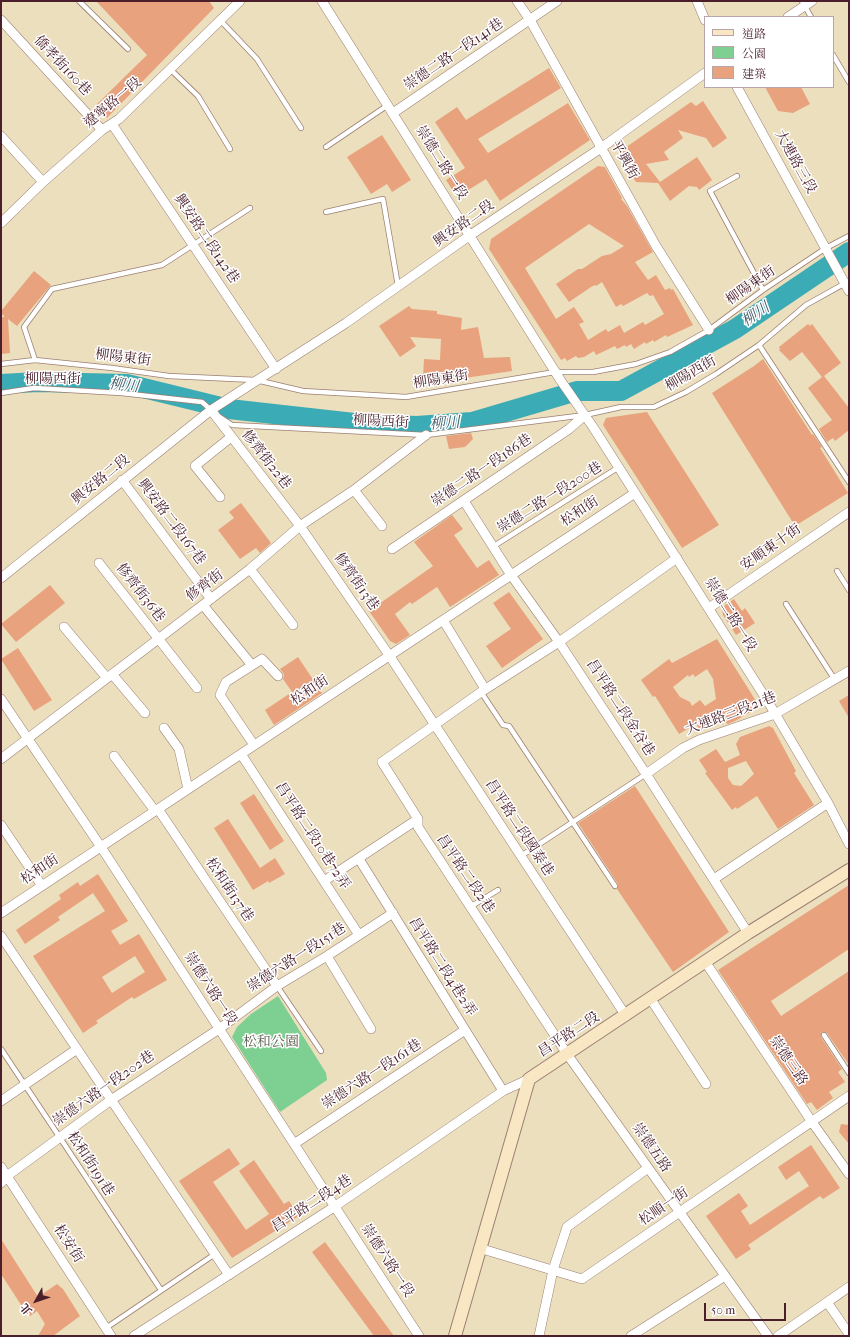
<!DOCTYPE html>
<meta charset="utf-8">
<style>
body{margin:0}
#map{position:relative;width:850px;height:1337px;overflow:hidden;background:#ecdfbd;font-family:"IM FELL French Canon","Noto Serif TC",serif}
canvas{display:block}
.frame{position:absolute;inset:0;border:2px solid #4a1f2b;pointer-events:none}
.legend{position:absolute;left:704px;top:16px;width:130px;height:72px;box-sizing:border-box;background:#fff;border:1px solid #b7a5aa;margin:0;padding:5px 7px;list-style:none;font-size:12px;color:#4a1f2b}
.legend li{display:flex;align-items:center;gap:8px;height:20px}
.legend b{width:20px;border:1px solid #b7a5aa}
.north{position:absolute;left:16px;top:1281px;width:40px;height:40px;-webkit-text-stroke:3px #fff;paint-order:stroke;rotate:230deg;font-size:11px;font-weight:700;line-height:16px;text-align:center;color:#4a1f2b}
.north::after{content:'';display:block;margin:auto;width:14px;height:18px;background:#4a1f2b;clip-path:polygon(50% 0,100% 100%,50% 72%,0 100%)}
.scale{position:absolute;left:704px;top:1303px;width:82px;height:18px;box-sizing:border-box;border:2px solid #4a1f2b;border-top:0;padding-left:5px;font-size:12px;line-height:14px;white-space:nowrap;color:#4a1f2b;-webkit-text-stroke:3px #fff;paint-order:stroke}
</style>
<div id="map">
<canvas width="850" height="1337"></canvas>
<div class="frame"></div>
<ul class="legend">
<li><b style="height:5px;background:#f9e7c3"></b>道路</li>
<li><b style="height:11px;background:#7dd092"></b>公園</li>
<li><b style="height:11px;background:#e8a27d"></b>建築</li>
</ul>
<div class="north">北</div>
<div class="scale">50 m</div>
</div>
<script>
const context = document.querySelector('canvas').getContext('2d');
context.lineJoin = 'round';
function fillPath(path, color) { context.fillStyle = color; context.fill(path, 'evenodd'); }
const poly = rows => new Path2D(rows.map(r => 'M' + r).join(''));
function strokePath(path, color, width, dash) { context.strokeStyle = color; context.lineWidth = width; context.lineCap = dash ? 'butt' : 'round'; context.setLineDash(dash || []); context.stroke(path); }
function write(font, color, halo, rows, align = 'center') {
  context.font = font + ' "IM FELL French Canon","Noto Serif TC",serif'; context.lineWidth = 3; context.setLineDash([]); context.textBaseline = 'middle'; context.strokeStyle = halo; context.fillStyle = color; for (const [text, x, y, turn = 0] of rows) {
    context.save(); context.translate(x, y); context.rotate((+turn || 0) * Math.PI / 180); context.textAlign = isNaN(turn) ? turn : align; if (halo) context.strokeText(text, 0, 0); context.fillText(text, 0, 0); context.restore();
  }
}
fillPath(poly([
 [278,996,326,1073,327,1080,280,1112,232,1037,237,1027,251,1014]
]), '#7dd092');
strokePath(poly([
 [1,384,38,382,127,384,229,409,363,424,417,426,472,422,577,391,621,391,735,329,849,252]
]), '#3bacb5', 20);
fillPath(poly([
 [96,1,209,1,214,8,107,118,95,106,147,55],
 [549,68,561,88,478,139,488,153,568,103,590,140,500,201,486,179,457,197,446,180,465,168,435,122,457,107,466,120],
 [765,87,801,87,810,104,793,113,778,111],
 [703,101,727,138,713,148,706,138,678,130,683,138,664,152,669,160,646,164,660,182,697,157,712,180,699,190,697,187,689,186,670,201,658,183,636,182,620,158,622,150,691,102,696,106],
 [382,135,411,180,392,192,387,184,371,194,347,157],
 [598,166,605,167,622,198,621,199,627,206,653,252,635,262,648,280,656,275,665,290,670,288,671,290,673,289,693,325,667,337,666,335,654,342,653,340,646,344,645,342,634,349,631,344,626,347,625,345,617,349,615,346,596,355,594,351,584,357,578,358,576,356,567,361,565,358,561,360,489,249,491,239],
 [589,224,624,246,611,254,602,256,582,269,578,269,556,284,569,302,591,287,595,285,596,286,602,282,616,307,621,304,623,306,647,293,650,296,653,295,664,314,645,325,643,322,624,333,620,325,608,332,606,329,588,340,579,324,584,322,574,307,556,319,525,268],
 [34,271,51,285,17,326,8,319,10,353,1,354,1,317,5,317,1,313,1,311],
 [409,306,412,309,437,311,437,314,462,318,461,330,478,327,484,358,510,357,512,371,458,379,458,382,452,383,423,378,424,359,440,360,441,339,410,337,416,346,400,357,379,326],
 [808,324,810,326,812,324,841,363,824,376,849,408,849,430,835,441,833,438,827,442,819,429,832,420,808,388,822,377,802,352,790,361,779,350,780,349,779,347],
 [763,359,812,435,813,434,822,447,820,448,848,493,795,526,712,393,754,366],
 [647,412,719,525,682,548,603,425,606,418],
 [471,433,473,439,465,447,449,449,446,436],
 [241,503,271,543,260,553,256,548,240,559,218,530,234,518,229,512],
 [452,515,463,529,454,535,477,568,489,560,499,575,450,607,437,587,412,604,410,602,395,614,410,635,396,644,390,641,369,611,433,566,414,542],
 [50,585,65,603,16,642,1,624],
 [509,592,543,639,502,668,486,646,511,629,493,603],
 [734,599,742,611,745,608,755,623,736,635,723,615,722,609,724,606],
 [717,639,756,701,756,705,754,710,735,721,728,724,719,719,701,731,696,724,679,734,655,696,653,697,641,680,669,659,672,663],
 [707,669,713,679,716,699,705,706,700,700,692,706,690,702,680,697,673,687,688,675,689,677,693,674,695,677],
 [18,648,52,700,34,711,1,659],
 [298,657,322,693,274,725,265,710,292,692,283,679,284,674,280,669],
 [849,695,849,718,839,701],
 [769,726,773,728,796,771,794,773,814,805,778,829,757,796,737,809,736,807,732,810,705,773,707,772,699,760,716,749,725,762,740,755,736,744,740,737],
 [746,761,754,774,741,786,733,785,728,778,728,768],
 [635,786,729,932,673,972,617,889,618,884,578,823],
 [254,794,284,841,270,850,240,803],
 [228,819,260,868,275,858,285,874,269,883,268,881,253,890,214,828],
 [98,874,128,921,111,931,120,945,139,934,167,980,134,999,132,997,96,1021,98,1023,83,1033,33,956,105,911,93,893,58,917,60,920,25,944,16,930,61,899,59,895,78,882,80,886],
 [135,956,145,972,112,993,102,977],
 [849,885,849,949,771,1001,781,1016,849,971,849,1065,827,1033,822,1032,821,1037,842,1069,838,1072,845,1082,829,1092,833,1098,817,1110,811,1102,807,1104,718,970],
 [841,1124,849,1125,849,1144,839,1132],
 [811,1145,840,1188,823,1199,820,1196,748,1245,751,1249,736,1259,706,1216,739,1193,748,1206,741,1211,750,1225,809,1186,799,1171,786,1180,778,1167],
 [229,1148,240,1164,213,1182,246,1230,269,1214,239,1171,254,1160,284,1204,289,1201,299,1216,232,1258,179,1181],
 [1,1239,38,1297,57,1284,63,1289,80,1316,53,1336,38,1336,45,1324,37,1311,30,1316,25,1311,1,1274],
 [325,1242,394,1336,374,1336,312,1252]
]), '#e8a27d');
const lane = poly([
 [79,1,128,49],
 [802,1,811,17],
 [220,20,257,59,301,128],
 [833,55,849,82],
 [171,70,198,96,230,149],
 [326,147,388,105],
 [737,176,710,191,763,290],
 [326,212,383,199,398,286],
 [759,345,849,482],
 [35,360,24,327,52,289,162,265,250,208],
 [1,364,35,360,112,368,169,376,256,380,303,391,406,397,555,372,593,372,636,364,670,352,709,330,763,290,826,248,849,236],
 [1,393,34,388,121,393,202,402,211,410],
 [220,417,232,425,426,435,585,415,621,407,654,407,686,392,716,374,759,345,806,305,849,281],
 [494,546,619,467],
 [837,571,849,590],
 [786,604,835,680],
 [481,692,503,725,509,726,615,886],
 [521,856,646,774],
 [470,907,498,890],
 [277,986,321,1051],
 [824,1035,849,1073],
 [1,1049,161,1290],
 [106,1328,215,1254]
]);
const street = poly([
 [322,1,561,381,593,427,770,705,828,803,849,844],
 [517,1,530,20,656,246,709,330],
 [697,1,705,20],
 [788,17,812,1],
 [1,20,102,130],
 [737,87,849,291],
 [393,113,557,1],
 [112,124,276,369],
 [1,136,43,182],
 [1,223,43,182,102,130,119,119,240,1],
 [211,410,300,526,389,655,626,1016],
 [122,480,211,599],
 [354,490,382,526],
 [220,497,195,466,231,437],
 [464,501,511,575,559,642,646,774,748,933],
 [392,549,569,429,585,415],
 [677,558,559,642,481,692,382,762,418,819,418,827,567,1054,768,1336],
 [99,563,197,688],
 [250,569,293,625],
 [1,578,211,410,346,323,469,236,601,148,705,73],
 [203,605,251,664],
 [709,608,849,512],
 [443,620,485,689],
 [64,627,107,678],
 [112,674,145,713],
 [1,699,101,847,419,1336],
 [164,728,179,749,188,789],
 [254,745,220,695,226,682,262,659,278,676],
 [241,754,359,935],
 [114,756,155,811],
 [1,759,250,569,300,526,354,490,426,435],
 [646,774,683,748,699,740,775,714,849,671],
 [158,809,277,986],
 [1,825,42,886],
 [359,859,503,1091],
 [714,879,828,803],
 [324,881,418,819],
 [1,913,635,493],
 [1,936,229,1275],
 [327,956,371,1029],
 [706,963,812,1122,849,1174],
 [650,998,706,1084],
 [1,1101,77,1049],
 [294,1144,465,1030],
 [1,1167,111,1336],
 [1,1183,7,1176,111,1100,219,1029,277,986,327,956,393,913],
 [479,1248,582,1279,849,1096],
 [827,1302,849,1334],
 [134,1336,334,1207,503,1091,529,1079],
 [539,1336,553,1270,567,1227,648,1168],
 [631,1336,725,1276],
 [778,1336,849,1287]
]);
const secondary = poly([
 [455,1336,529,1079,748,933,849,870]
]);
strokePath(lane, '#9b7f74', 6);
strokePath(street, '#9b7f74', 10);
strokePath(secondary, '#9b7f74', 14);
strokePath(lane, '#fff', 4.5);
strokePath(street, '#fff', 9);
strokePath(secondary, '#f9e7c3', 12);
write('14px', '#4a1f2b', '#fff', [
 ["崇德二路一段141巷",454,55,-34],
 ["僑孝街160巷",62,66,47],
 ["遼寧路一段",113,103,-40],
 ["平興街",624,160,61],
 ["大連路三段",795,162,61],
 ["崇德二路一段",441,163,58],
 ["興安路二段",464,224,-35],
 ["興安路二段142巷",206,239,56],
 ["柳陽東街",751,286,-35],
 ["柳陽東街",123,358,7],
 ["柳陽西街",691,374,-30],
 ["柳陽西街",53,380],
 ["柳陽東街",441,380,-9],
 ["柳陽西街",381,422,3],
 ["修齊街22巷",266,460,52],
 ["崇德二路一段186巷",482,471,-34],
 ["興安路二段",101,480,-39],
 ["崇德二路一段200巷",550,498,-32],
 ["松和街",580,512,-34],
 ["興安路二段167巷",171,522,53],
 ["安順東十街",771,548,-35],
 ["修齊街13巷",356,582,55],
 ["修齊街",205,586,-37],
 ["修齊街36巷",140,593,52],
 ["崇德二路一段",730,615,58],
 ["松和街",310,691,-34],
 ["昌平路二段金谷巷",620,708,57],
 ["大連路三段21巷",731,714,-21],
 ["昌平路二段國泰巷",519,828,57],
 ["昌平路二段10巷72弄",312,836,57],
 ["松和街",40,870,-34],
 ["昌平路二段2巷",465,874,56],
 ["松和街137巷",229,890,56],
 ["崇德六路一段151巷",297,958,-33],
 ["昌平路二段4巷2弄",442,967,58],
 ["崇德六路一段",210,989,57],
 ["昌平路二段",569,1035,-33],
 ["崇德三路",788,1061,56],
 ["崇德六路一段161巷",372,1075,-33],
 ["崇德六路一段202巷",104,1089,-35],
 ["崇德五路",651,1148,55],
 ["松和街191巷",90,1164,57],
 ["昌平路二段4巷",312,1204,-33],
 ["松順一街",664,1207,-34],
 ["松安街",68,1244,57],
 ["崇德六路一段",387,1261,57]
]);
write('14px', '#5c5d4f', '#fff', [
 ["松和公園",271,1043]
]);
write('italic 15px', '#435e69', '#fff', [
 ["柳川",756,315,-34],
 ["柳川",124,386,6],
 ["柳川",445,424,-4]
]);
</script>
